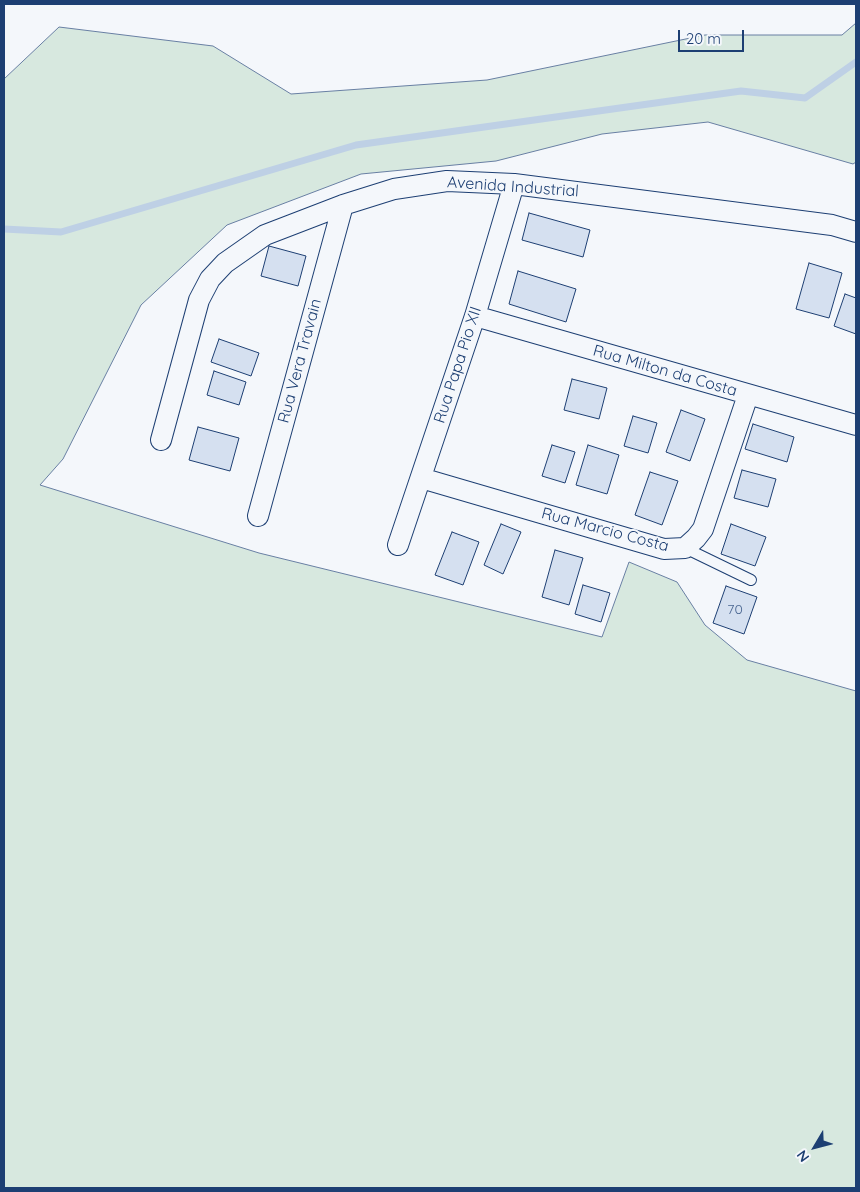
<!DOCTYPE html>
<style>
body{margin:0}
#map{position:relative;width:860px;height:1192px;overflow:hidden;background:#f4f7fb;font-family:Quicksand,sans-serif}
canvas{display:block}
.frame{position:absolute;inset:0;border:5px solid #1d3f73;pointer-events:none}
.north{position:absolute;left:790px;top:1122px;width:50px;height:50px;-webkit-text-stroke:4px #f4f7fb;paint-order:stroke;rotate:233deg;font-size:14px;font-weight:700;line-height:20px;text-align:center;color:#1d3f73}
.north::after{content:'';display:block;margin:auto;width:18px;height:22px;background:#1d3f73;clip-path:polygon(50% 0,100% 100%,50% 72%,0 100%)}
.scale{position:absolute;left:678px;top:30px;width:66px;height:22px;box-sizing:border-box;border:2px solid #1d3f73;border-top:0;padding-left:6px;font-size:15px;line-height:18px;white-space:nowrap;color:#1d3f73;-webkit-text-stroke:4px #f4f7fb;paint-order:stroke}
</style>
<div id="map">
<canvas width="860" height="1192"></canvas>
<div class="frame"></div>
<div class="north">N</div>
<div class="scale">20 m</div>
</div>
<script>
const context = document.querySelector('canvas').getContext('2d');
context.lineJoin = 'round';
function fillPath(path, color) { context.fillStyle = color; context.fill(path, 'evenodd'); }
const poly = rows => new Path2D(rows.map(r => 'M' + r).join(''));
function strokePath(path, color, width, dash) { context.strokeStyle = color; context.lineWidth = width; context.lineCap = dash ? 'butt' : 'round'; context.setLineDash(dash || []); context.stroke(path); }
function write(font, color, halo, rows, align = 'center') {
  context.font = font + ' Quicksand,sans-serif'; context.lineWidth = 4; context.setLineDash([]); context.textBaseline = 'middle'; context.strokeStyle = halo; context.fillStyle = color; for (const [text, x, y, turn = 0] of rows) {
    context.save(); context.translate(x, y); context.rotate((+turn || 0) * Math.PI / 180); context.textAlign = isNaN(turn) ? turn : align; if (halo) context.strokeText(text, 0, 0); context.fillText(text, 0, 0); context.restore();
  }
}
const green = poly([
 [856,23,856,162,853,164,708,122,602,134,496,161,361,174,227,225,141,305,63,459,40,485,259,553,602,637,629,562,677,582,705,625,747,660,856,691,856,1188,4,1188,4,79,59,27,213,46,291,94,487,80,705,35,842,35,856,23]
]);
fillPath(green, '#d7e8df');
strokePath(green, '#687fa3', 1);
strokePath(poly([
 [4,229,61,232,356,145,741,91,805,98,856,62]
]), '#bed0e5', 7);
const building = poly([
 [529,213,590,230,583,257,522,240,529,213],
 [269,246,306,256,298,286,261,276,269,246],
 [809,263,842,273,829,318,796,309,809,263],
 [518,271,576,289,566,322,509,304,518,271],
 [845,294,856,298,856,334,834,326,845,294],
 [219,339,259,353,251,376,211,362,219,339],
 [214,371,246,382,239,405,207,395,214,371],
 [572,379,607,388,599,419,564,410,572,379],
 [681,410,705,419,690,461,666,452,681,410],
 [633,416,657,423,648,453,624,446,633,416],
 [753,424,794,437,787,462,745,449,753,424],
 [198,427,239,438,230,471,189,460,198,427],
 [552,445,575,452,565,483,542,476,552,445],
 [588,445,619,455,607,494,576,485,588,445],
 [742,470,776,479,768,507,734,498,742,470],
 [650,472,678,481,662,525,635,515,650,472],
 [501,524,521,532,503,574,484,565,501,524],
 [731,524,766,537,755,566,721,554,731,524],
 [452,532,479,542,463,585,435,575,452,532],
 [555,550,583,558,569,605,542,597,555,550],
 [583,585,610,593,601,622,575,614,583,585],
 [726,586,757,597,744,634,713,623,726,586]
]);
fillPath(building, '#d5e0f0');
strokePath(building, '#1d3f73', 1);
const lane = poly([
 [685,548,751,580]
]);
const street = poly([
 [475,316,856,425],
 [161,440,199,300,210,279,225,263,265,235,343,205,394,189,447,181,514,184,832,225,856,232],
 [421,478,664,549,685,548,696,538,703,529,748,395],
 [258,516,343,205],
 [398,545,475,316,514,184]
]);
strokePath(lane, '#1d3f73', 12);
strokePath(street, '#1d3f73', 22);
strokePath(lane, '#f4f7fb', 10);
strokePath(street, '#f4f7fb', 20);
write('14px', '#4b6792', null, [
 ["70",735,610]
]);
write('16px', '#1d3f73', '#f4f7fb', [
 ["Avenida Industrial",513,187,4],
 ["Rua Vera Travain",300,361,-75],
 ["Rua Papa Pio XII",458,365,-72],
 ["Rua Milton da Costa",665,371,16],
 ["Rua Marcio Costa",605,530,15]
]);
</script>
